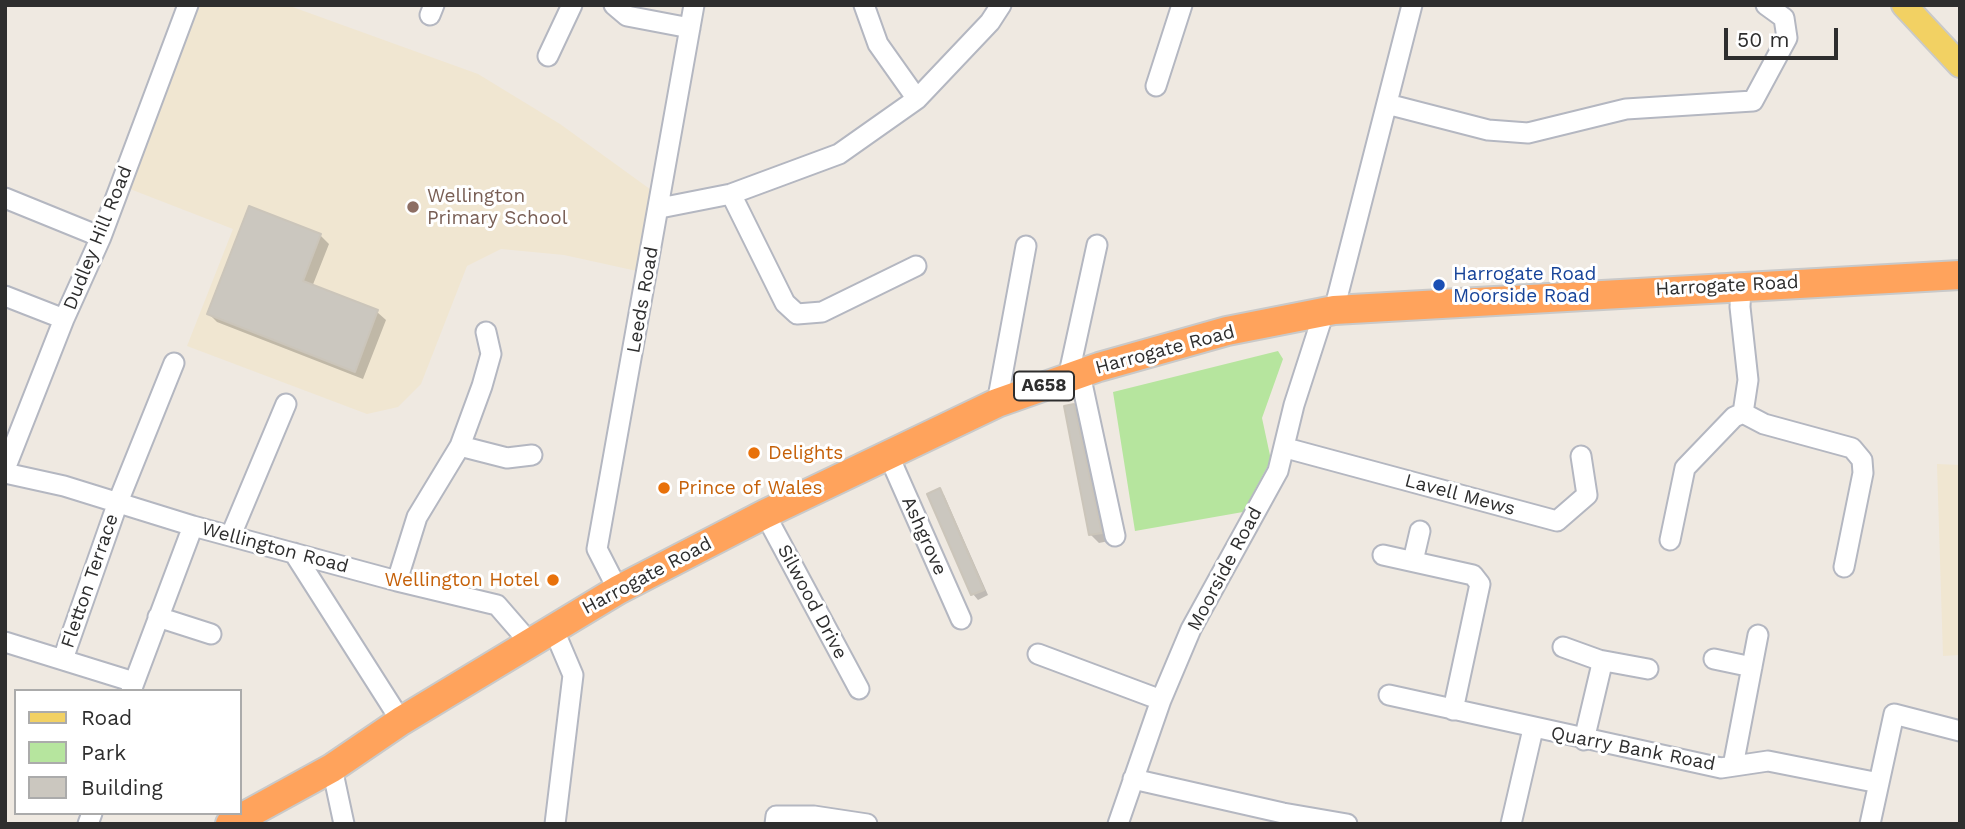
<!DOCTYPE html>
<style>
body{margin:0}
#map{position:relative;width:1965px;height:829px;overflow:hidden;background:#efe9e1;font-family:"Work Sans",sans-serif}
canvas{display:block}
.frame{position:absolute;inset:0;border:7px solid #2e2e2e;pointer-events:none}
.legend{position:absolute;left:14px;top:689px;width:228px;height:126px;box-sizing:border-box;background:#fff;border:2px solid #ababab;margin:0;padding:9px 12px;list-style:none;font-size:21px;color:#2e2e2e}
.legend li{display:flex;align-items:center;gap:14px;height:35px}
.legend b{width:35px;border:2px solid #ababab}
.scale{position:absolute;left:1724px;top:28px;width:114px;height:32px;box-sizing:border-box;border:4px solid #2e2e2e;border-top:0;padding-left:9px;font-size:21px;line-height:24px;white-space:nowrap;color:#2e2e2e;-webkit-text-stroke:5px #fff;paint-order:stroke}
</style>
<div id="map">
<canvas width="1965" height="829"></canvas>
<div class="frame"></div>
<ul class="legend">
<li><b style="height:9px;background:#f2d163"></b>Road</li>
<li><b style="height:19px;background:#b6e59e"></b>Park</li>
<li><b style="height:19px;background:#cbc7bf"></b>Building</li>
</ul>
<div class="scale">50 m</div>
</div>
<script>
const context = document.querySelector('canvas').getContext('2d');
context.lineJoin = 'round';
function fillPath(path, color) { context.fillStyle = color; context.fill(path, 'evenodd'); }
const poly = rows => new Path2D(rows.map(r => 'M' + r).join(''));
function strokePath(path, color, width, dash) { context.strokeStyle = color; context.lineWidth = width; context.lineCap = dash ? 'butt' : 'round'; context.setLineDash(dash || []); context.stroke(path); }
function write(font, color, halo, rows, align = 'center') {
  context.font = font + ' "Work Sans",sans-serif'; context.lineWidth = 6; context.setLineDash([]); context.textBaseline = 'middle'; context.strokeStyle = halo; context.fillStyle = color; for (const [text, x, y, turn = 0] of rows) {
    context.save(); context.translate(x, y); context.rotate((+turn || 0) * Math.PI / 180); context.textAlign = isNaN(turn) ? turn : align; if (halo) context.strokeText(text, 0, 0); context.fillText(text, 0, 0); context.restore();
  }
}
fillPath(poly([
 [198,5,287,5,478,74,560,124,654,192,637,271,564,255,501,249,467,266,421,384,398,407,367,414,187,346,233,229,130,189],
 [1937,464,1960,465,1960,655,1943,656]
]), '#f0e6d1');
fillPath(poly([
 [1278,351,1283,359,1262,418,1271,460,1243,512,1135,531,1113,392]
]), '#b6e59e');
fillPath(poly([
 [320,235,329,244,312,287,377,312,386,320,363,379,217,322,209,314],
 [1073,406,1082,414,1109,541,1099,543,1090,534],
 [939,490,944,495,988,595,978,600,973,594,929,495]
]), '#0003');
const building = poly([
 [249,206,321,234,303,281,378,310,355,372,207,314,249,206],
 [1074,404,1102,533,1089,535,1064,406,1074,404],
 [940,488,984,590,971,595,927,494,940,488]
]);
fillPath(building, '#cbc7bf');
strokePath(building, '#cbc5ba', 2);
const minor = poly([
 [614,5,627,16,690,28],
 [864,5,878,44,917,99],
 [430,15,434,5],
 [548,56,572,5],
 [1156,86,1182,5],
 [1387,104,1488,130,1528,133,1626,109,1753,101,1787,38,1784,18,1766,5],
 [731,194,785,303,797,314,822,312,916,266],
 [5,198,101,237],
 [660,208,731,194,839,154,917,99,990,22,1001,5],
 [1741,285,1740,307,1748,380,1743,413],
 [5,296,64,319],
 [1334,310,1412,5],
 [1080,374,1115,536],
 [1068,378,1097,245],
 [997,403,1026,246],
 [460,446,507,458,532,455],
 [1286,448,1557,521,1587,495,1581,456],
 [888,454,961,619],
 [5,469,64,319,101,237,188,5],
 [5,473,64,486,193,526,397,581,497,605,530,643],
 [765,514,859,689],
 [231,535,286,404],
 [1670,540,1685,468,1734,417,1743,413,1764,424,1852,448,1862,460,1863,473,1844,567],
 [294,553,401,721],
 [1383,555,1473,575,1480,584,1453,710],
 [1413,561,1420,531],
 [397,581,417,517,460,446,482,386,491,354,486,332],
 [618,590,597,549,694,5],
 [158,617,211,634],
 [553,628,573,675,555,824],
 [5,642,134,682],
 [1563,647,1599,660,1601,668,1584,740],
 [1038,654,1161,700],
 [63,659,118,502,174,363],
 [1714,659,1752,667],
 [1599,660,1648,669],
 [131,691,193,526],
 [1389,695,1721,768,1768,761,1879,783],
 [1733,766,1758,635],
 [332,768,344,824],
 [1133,779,1283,813,1347,824],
 [88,824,92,813],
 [775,824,776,816,814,816,867,824],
 [1118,824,1161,700,1191,629,1278,471,1294,405,1324,312],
 [1511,824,1533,729],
 [1870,824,1894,714,1960,731]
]);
const major = poly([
 [1904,5,1960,65]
]);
const highway = poly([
 [230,824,332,768,401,721,618,590,765,514,997,403,1099,367,1227,331,1334,310,1960,275]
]);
strokePath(minor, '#b4b7c1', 23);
strokePath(major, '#c9c9c9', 28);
strokePath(highway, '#c9c9c9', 32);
strokePath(minor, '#fff', 19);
strokePath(major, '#f2d163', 24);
strokePath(highway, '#ffa35c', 28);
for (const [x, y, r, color] of [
 [413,207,7,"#8d6e63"],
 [1439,285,7,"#1a4fb4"],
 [754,453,7,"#e8710a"],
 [664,488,7,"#e8710a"],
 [553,580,7,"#e8710a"]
]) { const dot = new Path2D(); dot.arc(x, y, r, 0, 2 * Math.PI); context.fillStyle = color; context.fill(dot); strokePath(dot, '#fff', 2.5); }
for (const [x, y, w] of [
 [1044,386,60]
]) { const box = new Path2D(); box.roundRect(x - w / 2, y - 14.5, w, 29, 5); context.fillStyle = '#fff'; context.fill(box); strokePath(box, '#2e2e2e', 2); }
write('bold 18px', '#2e2e2e', null, [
 ["A658",1044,386]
]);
write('19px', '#785e54', '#fff', [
 ["Wellington",427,196],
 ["Primary School",427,218]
], 'left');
write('19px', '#2e2e2e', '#fff', [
 ["Dudley Hill Road",98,238,-68],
 ["Harrogate Road",1727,286,-3],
 ["Leeds Road",643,300,-80],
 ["Harrogate Road",1165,350,-15],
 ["Lavell Mews",1460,495,15],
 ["Ashgrove",924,536,66],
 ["Wellington Road",275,548,15],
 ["Moorside Road",1225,569,-62],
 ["Harrogate Road",647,576,-28],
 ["Fletton Terrace",90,581,-71],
 ["Silwood Drive",812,602,62],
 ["Quarry Bank Road",1633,749,11]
]);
write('19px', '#164399', '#fff', [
 ["Harrogate Road",1453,274],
 ["Moorside Road",1453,296]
], 'left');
write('19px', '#c56008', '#fff', [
 ["Delights",768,453],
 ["Prince of Wales",678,488],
 ["Wellington Hotel",539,580,"right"]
], 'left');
</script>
